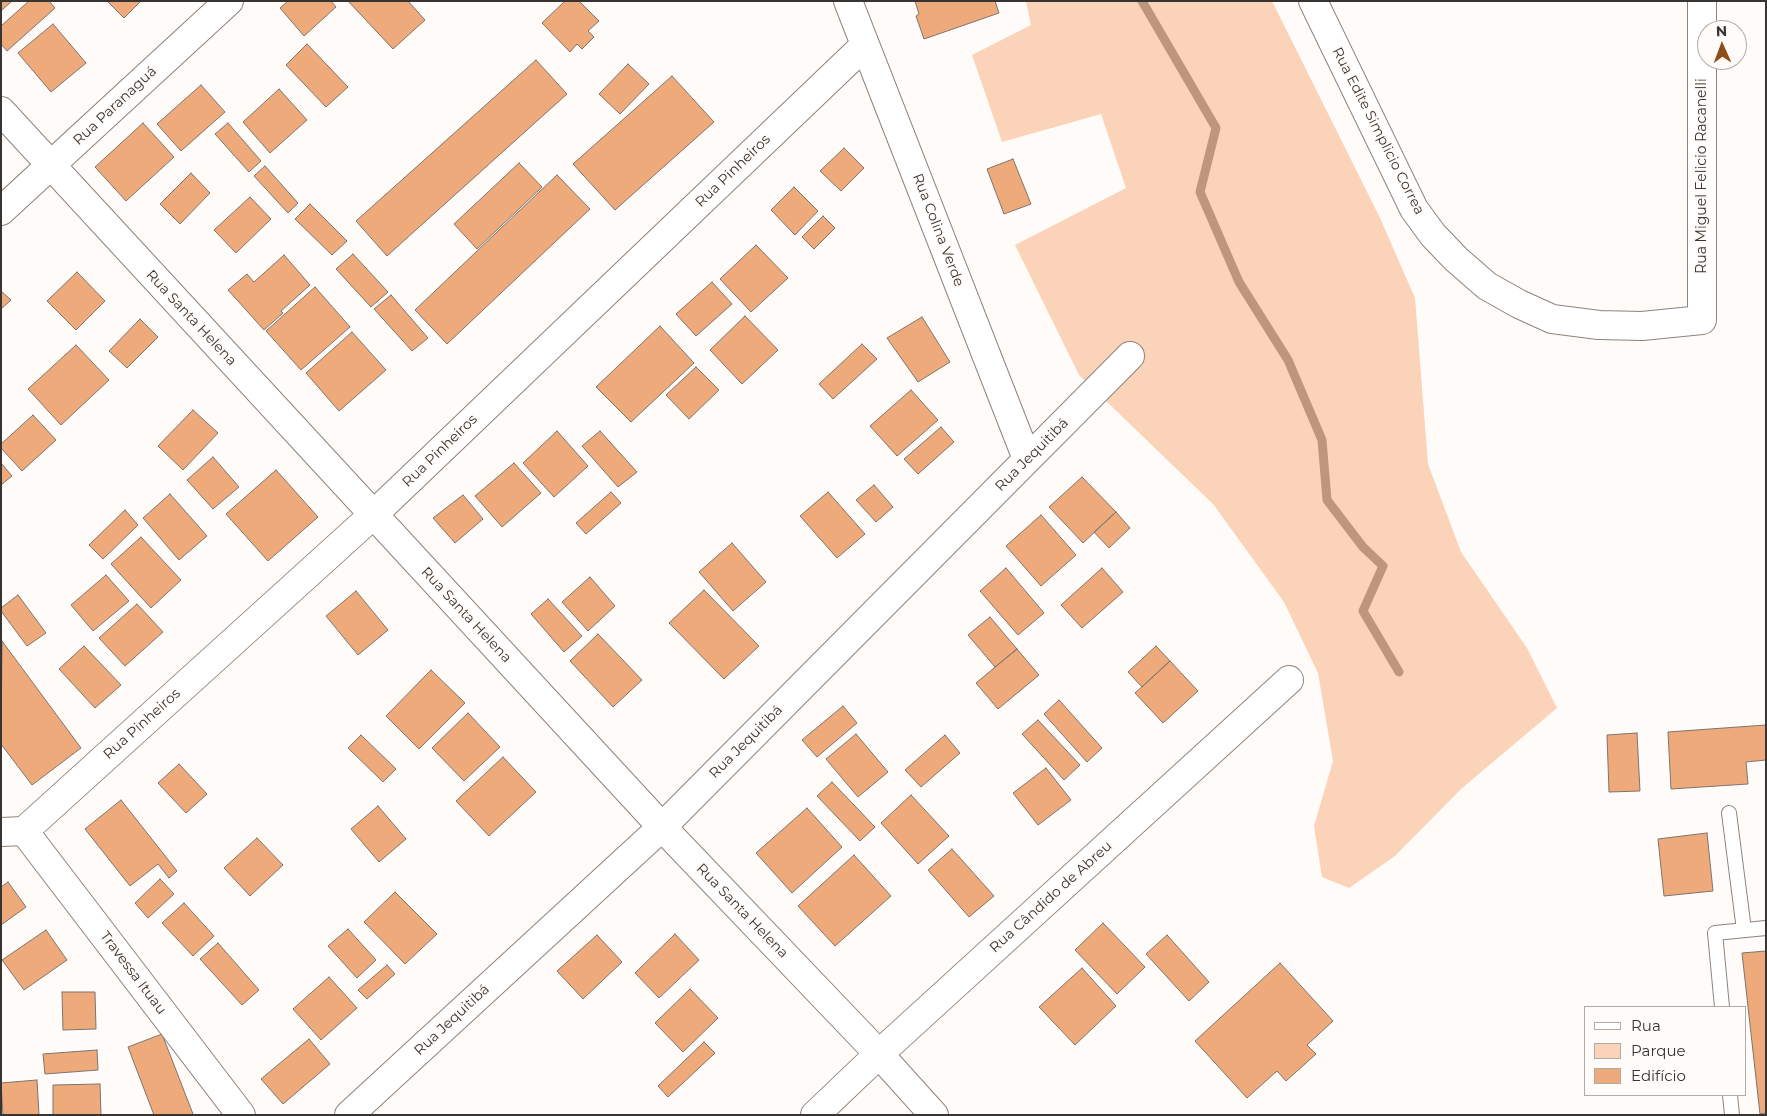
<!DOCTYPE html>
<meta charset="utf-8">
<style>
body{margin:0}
#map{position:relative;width:1767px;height:1116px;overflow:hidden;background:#fffbf8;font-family:Montserrat,sans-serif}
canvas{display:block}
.frame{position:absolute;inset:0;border:2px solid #383431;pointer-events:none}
.legend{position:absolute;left:1584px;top:1006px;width:162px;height:90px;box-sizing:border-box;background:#fffbf8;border:1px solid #afaba8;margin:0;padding:6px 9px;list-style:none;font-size:15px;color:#383431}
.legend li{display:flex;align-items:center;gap:10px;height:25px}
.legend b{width:25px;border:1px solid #afaba8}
.north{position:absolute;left:1697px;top:20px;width:50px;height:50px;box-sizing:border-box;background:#fffbf8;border:1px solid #afaba8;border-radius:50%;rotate:358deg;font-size:14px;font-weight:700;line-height:20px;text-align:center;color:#383431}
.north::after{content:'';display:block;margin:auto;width:18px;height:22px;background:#8e4d19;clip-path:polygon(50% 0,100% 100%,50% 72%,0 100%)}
</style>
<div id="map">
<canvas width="1767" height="1116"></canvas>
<div class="frame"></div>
<ul class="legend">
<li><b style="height:6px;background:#fff"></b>Rua</li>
<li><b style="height:14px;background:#fbd3b9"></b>Parque</li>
<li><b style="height:14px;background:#efaa7c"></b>Edifício</li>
</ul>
<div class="north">N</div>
</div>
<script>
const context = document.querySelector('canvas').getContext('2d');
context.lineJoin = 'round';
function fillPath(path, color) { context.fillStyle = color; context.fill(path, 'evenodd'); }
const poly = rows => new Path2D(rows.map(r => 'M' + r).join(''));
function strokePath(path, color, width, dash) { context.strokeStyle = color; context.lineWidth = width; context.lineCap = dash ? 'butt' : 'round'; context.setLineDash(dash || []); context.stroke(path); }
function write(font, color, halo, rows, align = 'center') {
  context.font = font + ' Montserrat,sans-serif'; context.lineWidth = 4; context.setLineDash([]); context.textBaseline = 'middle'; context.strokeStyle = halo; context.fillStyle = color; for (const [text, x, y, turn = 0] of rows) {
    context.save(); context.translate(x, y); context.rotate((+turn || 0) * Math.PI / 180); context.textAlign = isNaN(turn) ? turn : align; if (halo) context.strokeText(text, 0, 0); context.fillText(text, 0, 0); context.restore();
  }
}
fillPath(poly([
 [1026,1,1272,1,1380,218,1415,298,1428,464,1461,552,1527,648,1557,708,1461,789,1395,856,1349,888,1322,877,1314,826,1333,761,1318,673,1284,602,1213,504,1079,375,1015,245,1126,188,1101,114,1002,142,972,55,1031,25]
]), '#fbd3b9');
strokePath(poly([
 [1142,1,1216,128,1200,192,1239,282,1288,360,1322,440,1327,500,1363,547,1383,566,1363,611,1399,672]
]), '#be967b', 9);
const building = poly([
 [1,1,12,1,1,11,1,1],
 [29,1,49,1,55,8,7,51,1,44,1,26,29,1],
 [107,1,141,1,124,18,107,1],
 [288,1,331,1,336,7,304,36,280,8,288,1],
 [348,1,408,1,425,20,393,49,348,1],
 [565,1,579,1,599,21,588,31,594,37,582,49,577,44,570,52,542,23,565,1],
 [915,1,995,1,999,13,924,39,916,16,919,14,915,1],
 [53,24,86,63,51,92,18,53,53,24],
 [307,44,348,87,326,107,286,65,307,44],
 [536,60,567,94,387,256,356,221,536,60],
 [628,64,649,84,620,114,599,94,628,64],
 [672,76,714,122,615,210,573,164,672,76],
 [201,85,225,112,181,151,157,124,201,85],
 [279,89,307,120,270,153,243,122,279,89],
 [143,123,174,157,126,201,95,167,143,123],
 [228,123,261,161,249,172,215,134,228,123],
 [844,148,864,168,841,191,820,171,844,148],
 [1013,159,1031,204,1004,214,987,169,1013,159],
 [519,163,542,187,477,249,454,224,519,163],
 [265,166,298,203,288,213,254,176,265,166],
 [191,173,210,193,180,224,160,204,191,173],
 [557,175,590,209,447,344,415,310,557,175],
 [794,187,818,211,795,235,771,210,794,187],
 [250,197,271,219,236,253,214,230,250,197],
 [310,204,347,241,332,255,295,219,310,204],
 [823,216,835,228,814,249,802,237,823,216],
 [756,245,788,278,751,312,720,279,756,245],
 [353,254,388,292,371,307,336,269,353,254],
 [284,255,310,285,281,311,283,313,264,330,228,290,247,274,254,282,284,255],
 [77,272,105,301,76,330,47,301,77,272],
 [712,282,732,304,696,336,676,314,712,282],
 [315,287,350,327,301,370,266,331,315,287],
 [1,291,11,300,1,309,1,291],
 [391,295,428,338,412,351,374,309,391,295],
 [745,316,778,350,742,384,710,350,745,316],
 [922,317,950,362,918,382,887,338,922,317],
 [140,319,158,337,127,368,109,351,140,319],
 [660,326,694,363,631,422,596,387,660,326],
 [352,332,386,370,339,411,306,373,352,332],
 [862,344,877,359,833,399,819,384,862,344],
 [76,345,109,380,61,425,28,389,76,345],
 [696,367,719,390,689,419,666,395,696,367],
 [911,390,938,420,897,456,870,426,911,390],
 [193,410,218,433,183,470,158,446,193,410],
 [33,415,56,440,22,471,1,448,1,444,33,415],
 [941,427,954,442,918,474,904,459,941,427],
 [557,431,588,466,554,497,523,463,557,431],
 [600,431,637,472,618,487,582,446,600,431],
 [213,457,239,487,213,509,187,480,213,457],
 [1,463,12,476,1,485,1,463],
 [514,463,541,493,502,527,475,496,514,463],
 [276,470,318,517,268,561,226,514,276,470],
 [1082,477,1116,512,1083,543,1049,507,1082,477],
 [874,485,893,507,876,522,856,500,874,485],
 [611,492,621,503,586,534,576,523,611,492],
 [828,492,865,534,837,558,800,516,828,492],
 [170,494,207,536,179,560,143,518,170,494],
 [463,495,483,519,455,543,433,518,463,495],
 [125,510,138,525,103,559,89,545,125,510],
 [1116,512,1130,528,1109,548,1094,532,1116,512],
 [1041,515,1076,555,1041,586,1006,546,1041,515],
 [141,537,181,580,151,608,111,564,141,537],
 [732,543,766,582,733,611,699,572,732,543],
 [1006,568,1044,613,1018,635,980,591,1006,568],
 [1102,568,1123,592,1082,628,1061,605,1102,568],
 [106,575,129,601,93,631,71,605,106,575],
 [590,577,615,606,588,631,562,602,590,577],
 [704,590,759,646,724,679,669,623,704,590],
 [356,591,388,630,358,655,326,616,356,591],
 [18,595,46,633,27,646,1,611,1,608,18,595],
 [548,599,582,636,564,652,531,614,548,599],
 [137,604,163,632,125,666,99,638,137,604],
 [990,617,1017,649,995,667,968,635,990,617],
 [598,634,642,680,613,707,570,661,598,634],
 [2,641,81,748,32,785,1,744,2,641],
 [84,646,121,685,95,708,59,669,84,646],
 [1156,646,1170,661,1142,687,1128,672,1156,646],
 [1017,649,1039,675,998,709,976,683,1017,649],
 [1170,661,1198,691,1163,723,1135,693,1170,661],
 [431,670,465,703,419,749,386,716,431,670],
 [1059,700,1102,748,1087,762,1044,714,1059,700],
 [843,706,857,723,817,757,802,740,843,706],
 [468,713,500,747,464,781,432,748,468,713],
 [1038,720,1080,765,1064,780,1022,734,1038,720],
 [1766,725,1766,760,1746,762,1748,784,1671,789,1668,732,1766,725],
 [1637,733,1640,791,1609,792,1607,735,1637,733],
 [856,734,888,772,858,797,826,759,856,734],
 [361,735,396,769,383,782,348,748,361,735],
 [945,735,960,753,921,787,905,770,945,735],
 [503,757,536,792,489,836,456,801,503,757],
 [179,764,207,794,186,813,158,783,179,764],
 [1046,768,1071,800,1038,825,1013,793,1046,768],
 [832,782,875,827,860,841,817,796,832,782],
 [911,795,949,836,918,864,881,823,911,795],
 [121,800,177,871,169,878,158,864,130,886,85,829,121,800],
 [378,806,406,839,379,862,351,829,378,806],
 [807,808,842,847,792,893,756,853,807,808],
 [1707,833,1713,891,1664,896,1658,839,1707,833],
 [257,838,283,865,250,896,224,868,257,838],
 [952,849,994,896,969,917,928,870,952,849],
 [854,855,891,896,835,946,798,906,854,855],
 [160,879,174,894,148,918,135,903,160,879],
 [8,882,26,907,1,925,1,887,8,882],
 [395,892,437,934,405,964,364,922,395,892],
 [184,903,214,936,193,956,162,923,184,903],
 [1103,923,1145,967,1117,994,1075,950,1103,923],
 [348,929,376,960,357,978,328,946,348,929],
 [46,930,67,960,24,990,2,960,46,930],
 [675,934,699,960,659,998,635,973,675,934],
 [597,935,622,962,583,999,557,971,597,935],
 [1167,935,1209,982,1189,1001,1146,954,1167,935],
 [218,943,259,990,242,1005,200,959,218,943],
 [1766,951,1766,1113,1760,1114,1742,953,1766,951],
 [1280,963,1333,1021,1307,1045,1316,1054,1286,1081,1277,1071,1247,1098,1195,1041,1280,963],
 [387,965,395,974,367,999,358,990,387,965],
 [1082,968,1116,1006,1075,1045,1039,1007,1082,968],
 [329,977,357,1008,321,1040,293,1009,329,977],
 [690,989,718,1018,683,1052,655,1023,690,989],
 [62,992,95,992,96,1029,63,1030,62,992],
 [162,1034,193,1114,191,1115,154,1115,128,1047,162,1034],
 [309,1039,330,1064,283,1104,261,1079,309,1039],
 [704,1042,715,1053,668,1097,658,1086,704,1042],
 [97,1050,98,1070,45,1074,43,1054,97,1050],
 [37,1080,39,1115,3,1115,1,1083,37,1080],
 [100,1084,101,1115,53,1115,53,1085,100,1084]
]);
fillPath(building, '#efaa7c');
strokePath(building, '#7d746e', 1);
const lane = poly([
 [1729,813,1744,930],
 [1722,1007,1715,933,1766,928],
 [1730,1095,1732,1115]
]);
const street = poly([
 [848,1,1027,459],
 [1313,1,1414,209,1433,235,1456,259,1487,286,1519,304,1552,319,1599,325,1642,326,1702,320,1702,1],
 [1,111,662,827,879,1054,934,1115],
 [1,211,229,1],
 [24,831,241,1115],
 [1,832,24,831,373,515,865,45],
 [349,1115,662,827,1130,356],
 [815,1115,879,1054,1289,680]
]);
strokePath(lane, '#8d837d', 16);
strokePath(street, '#8d837d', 30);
strokePath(lane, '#fff', 14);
strokePath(street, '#fff', 28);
write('14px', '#383431', '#fffbf8', [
 ["Rua Paranaguá",115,106,-43],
 ["Rua Edite Simplicio Correa",1378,131,63],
 ["Rua Pinheiros",733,171,-44],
 ["Rua Miguel Felicio Racanelli",1702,176,-90],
 ["Rua Colina Verde",938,230,69],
 ["Rua Santa Helena",191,318,47],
 ["Rua Pinheiros",440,451,-44],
 ["Rua Jequitibá",1032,455,-45],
 ["Rua Santa Helena",466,615,47],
 ["Rua Pinheiros",142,724,-42],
 ["Rua Jequitibá",746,742,-45],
 ["Rua Cândido de Abreu",1051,897,-42],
 ["Rua Santa Helena",742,911,46],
 ["Travessa Ituau",133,973,53],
 ["Rua Jequitibá",452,1020,-43]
]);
</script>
